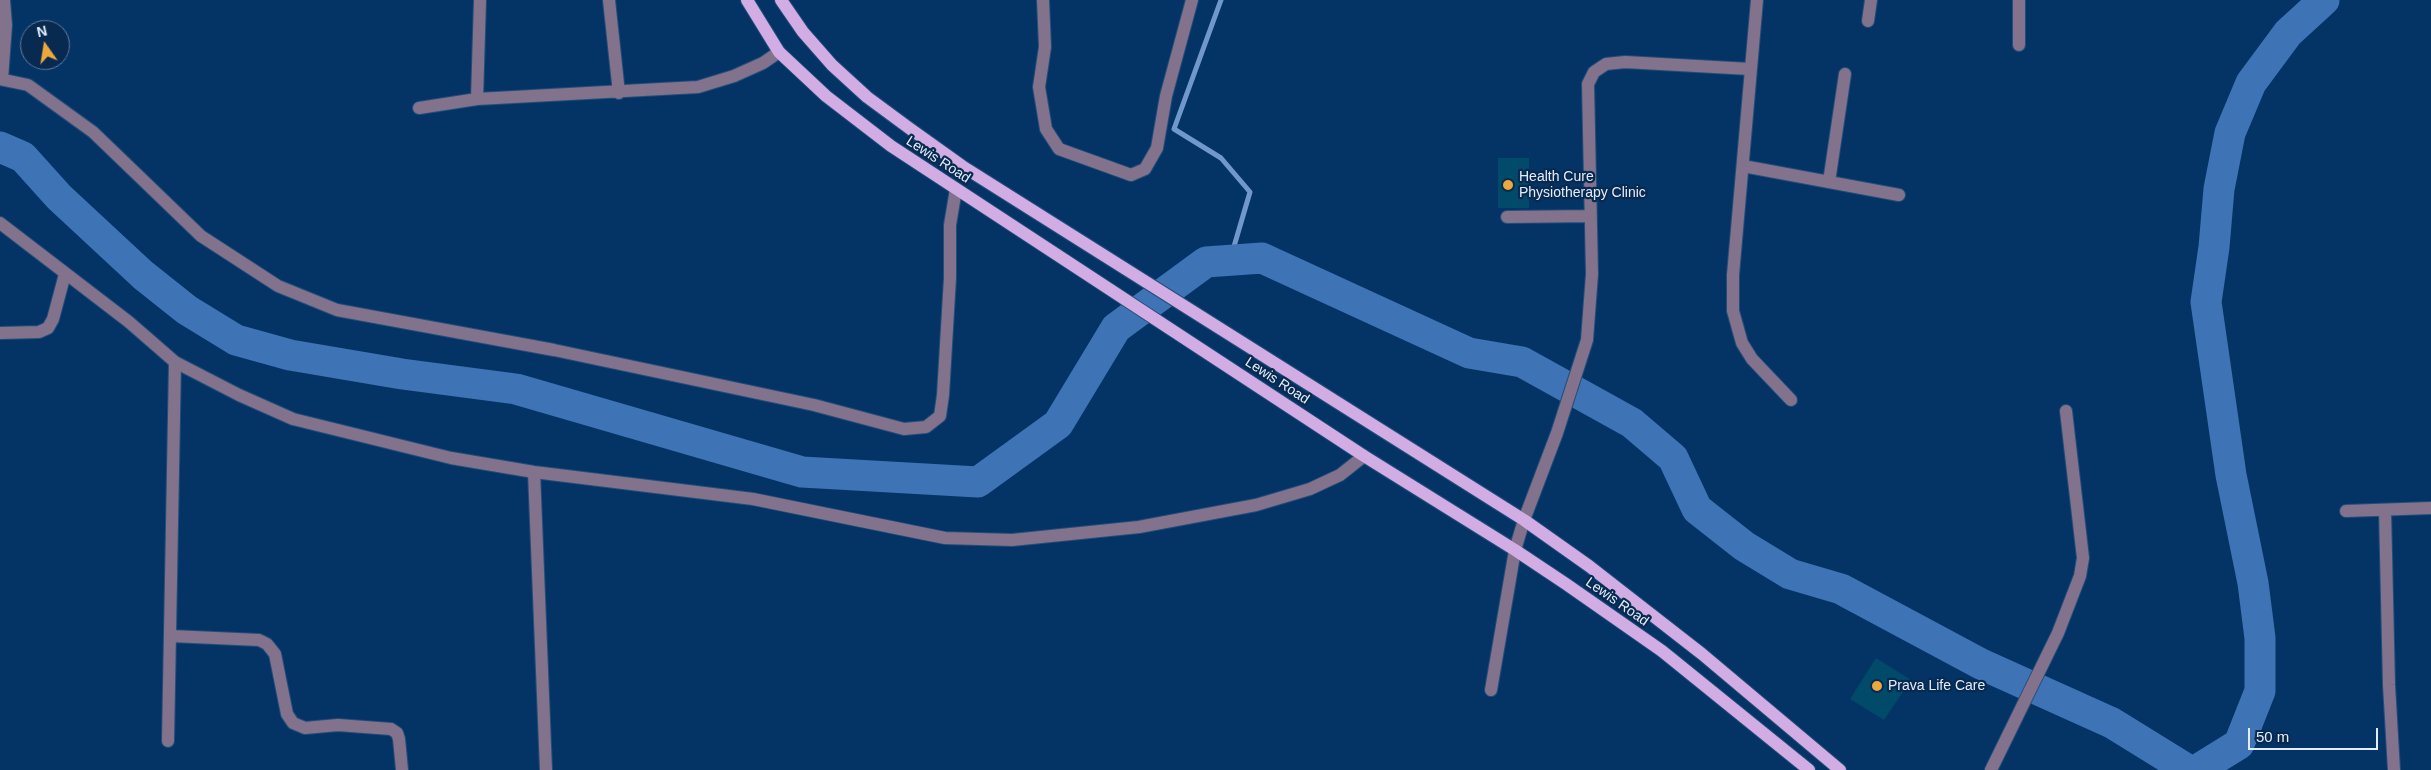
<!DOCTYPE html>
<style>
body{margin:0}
#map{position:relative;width:2431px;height:770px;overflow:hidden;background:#043466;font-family:Arial,sans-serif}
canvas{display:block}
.north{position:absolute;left:20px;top:20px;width:50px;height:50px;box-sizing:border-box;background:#082a51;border:1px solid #607895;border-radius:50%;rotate:347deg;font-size:14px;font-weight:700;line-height:20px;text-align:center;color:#e3edfa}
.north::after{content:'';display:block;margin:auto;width:18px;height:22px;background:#eda83b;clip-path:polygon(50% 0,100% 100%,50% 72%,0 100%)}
.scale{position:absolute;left:2248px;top:728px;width:130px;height:22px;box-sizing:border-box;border:2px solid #e3edfa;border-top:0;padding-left:6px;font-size:15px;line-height:18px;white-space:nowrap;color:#e3edfa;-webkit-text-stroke:4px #082a51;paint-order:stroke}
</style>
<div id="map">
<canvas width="2431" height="770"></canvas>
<div class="north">N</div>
<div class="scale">50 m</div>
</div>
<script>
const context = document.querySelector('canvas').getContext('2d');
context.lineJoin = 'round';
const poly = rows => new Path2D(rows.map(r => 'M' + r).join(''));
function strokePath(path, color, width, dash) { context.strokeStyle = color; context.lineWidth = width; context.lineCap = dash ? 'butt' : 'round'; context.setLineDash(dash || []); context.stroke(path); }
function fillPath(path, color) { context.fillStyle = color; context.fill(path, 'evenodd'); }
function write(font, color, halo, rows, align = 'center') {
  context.font = font + ' Arial,sans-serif'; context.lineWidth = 4.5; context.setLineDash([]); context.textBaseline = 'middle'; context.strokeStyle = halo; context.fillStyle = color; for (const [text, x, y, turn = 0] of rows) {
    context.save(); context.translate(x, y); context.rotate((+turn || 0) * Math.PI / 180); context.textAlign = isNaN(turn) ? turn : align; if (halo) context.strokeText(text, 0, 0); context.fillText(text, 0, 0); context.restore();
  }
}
strokePath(poly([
 [1221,0,1174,129,1221,158,1250,192,1230,260]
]), '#7098ca', 5);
strokePath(poly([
 [0,147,23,157,59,197,143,275,187,310,236,340,290,355,402,374,516,389,802,472,978,482,1058,424,1116,328,1206,262,1262,258,1469,353,1522,362,1632,423,1673,458,1697,509,1744,546,1790,574,1841,589,1981,664,2112,723,2188,770],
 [2197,770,2239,744,2260,691,2260,638,2253,583,2231,475,2206,302,2214,247,2219,189,2230,133,2251,83,2288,33,2324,0]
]), '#3e74b5', 31);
fillPath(poly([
 [1498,158,1529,158,1529,208,1498,208],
 [1876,658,1911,680,1884,720,1850,699]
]), '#014a69');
const minor = poly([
 [609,0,619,93],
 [1043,0,1045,47,1039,87,1046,129,1059,149,1131,175,1145,169,1157,148,1166,96,1192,0],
 [1757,0,1733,275,1733,311,1742,343,1752,359,1791,400],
 [1868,21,1871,0],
 [2019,45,2019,0],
 [0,79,28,85,93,132,201,236,278,286,337,310,554,350,814,405,904,429,926,427,940,416,943,395,950,278,950,225,956,189],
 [2,79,6,25,4,0],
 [477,99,480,0],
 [419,108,477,99,698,87,734,76,763,63,779,52],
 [1743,166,1899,195],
 [1829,182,1845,74],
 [1507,217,1591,216],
 [0,223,129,322,175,362,239,395,293,419,451,458,534,472,753,499,945,538,1012,540,1139,527,1256,505,1310,489,1340,475,1364,456],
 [0,333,39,332,48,328,53,319,65,274],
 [534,472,546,770],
 [2346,511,2431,508],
 [2385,511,2389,685,2394,770],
 [171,636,259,640,267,644,275,654,287,714,293,723,305,728,338,725,391,729,397,733,399,739,402,770],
 [1491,690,1515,550,1524,520,1557,433,1587,340,1592,274,1588,84,1594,72,1606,64,1625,62,1750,69],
 [168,741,175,362],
 [1991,770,2058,633,2080,576,2083,558,2066,411]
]);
const major = poly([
 [747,0,779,52,826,96,891,146,1364,456,1515,550,1566,584,1662,651,1809,770],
 [781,0,803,32,832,65,867,97,909,128,962,166,1524,520,1589,566,1702,654,1840,770]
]);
strokePath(minor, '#234e7b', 14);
strokePath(major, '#234e7b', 14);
strokePath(minor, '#83728c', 12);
strokePath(major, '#d2ade4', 12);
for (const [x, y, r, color] of [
 [1508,185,6,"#eda83b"],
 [1877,686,6,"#eda83b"]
]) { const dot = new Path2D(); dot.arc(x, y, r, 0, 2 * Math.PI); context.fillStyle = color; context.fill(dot); strokePath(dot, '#082a51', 2); }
write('14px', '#e3edfa', '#082a51', [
 ["Lewis Road",938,160,33],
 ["Lewis Road",1277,381,33],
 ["Lewis Road",1617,602,35]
]);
write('14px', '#e3edfa', '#082a51', [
 ["Health Cure",1519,177],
 ["Physiotherapy Clinic",1519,193],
 ["Prava Life Care",1888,686]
], 'left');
</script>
